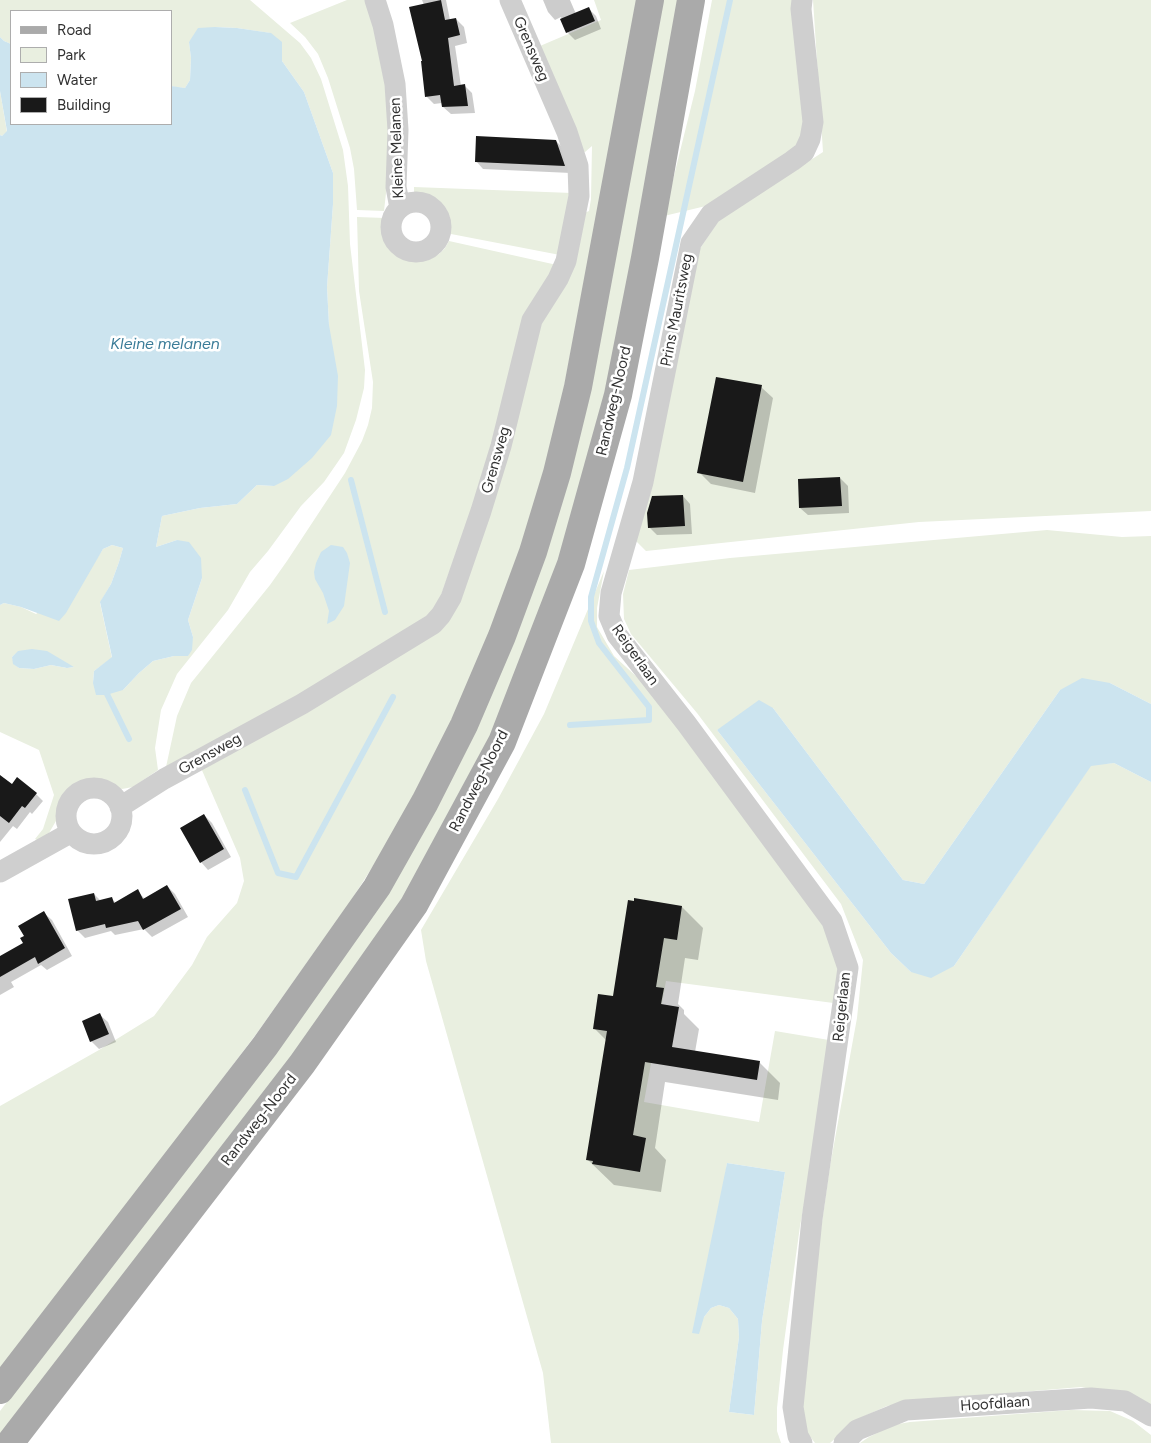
<!DOCTYPE html>
<style>
body{margin:0}
#map{position:relative;width:1151px;height:1443px;overflow:hidden;background:#fff;font-family:Figtree,sans-serif}
canvas{display:block}
.legend{position:absolute;left:10px;top:10px;width:162px;height:115px;box-sizing:border-box;background:#fff;border:1px solid #adadad;margin:0;padding:6px 9px;list-style:none;font-size:15px;color:#323232}
.legend li{display:flex;align-items:center;gap:10px;height:25px}
.legend b{width:25px;border:1px solid #adadad}
</style>
<div id="map">
<canvas width="1151" height="1443"></canvas>
<ul class="legend">
<li><b style="height:6px;background:#aaa"></b>Road</li>
<li><b style="height:14px;background:#e9efe0"></b>Park</li>
<li><b style="height:14px;background:#cce4ef"></b>Water</li>
<li><b style="height:14px;background:#191919"></b>Building</li>
</ul>
</div>
<script>
const context = document.querySelector('canvas').getContext('2d');
context.lineJoin = 'round';
function fillPath(path, color) { context.fillStyle = color; context.fill(path, 'evenodd'); }
const poly = rows => new Path2D(rows.map(r => 'M' + r).join(''));
function strokePath(path, color, width, dash) { context.strokeStyle = color; context.lineWidth = width; context.lineCap = dash ? 'butt' : 'round'; context.setLineDash(dash || []); context.stroke(path); }
function write(font, color, halo, rows, align = 'center') {
  context.font = font + ' Figtree,sans-serif'; context.lineWidth = 5; context.setLineDash([]); context.textBaseline = 'middle'; context.strokeStyle = halo; context.fillStyle = color; for (const [text, x, y, turn = 0] of rows) {
    context.save(); context.translate(x, y); context.rotate((+turn || 0) * Math.PI / 180); context.textAlign = isNaN(turn) ? turn : align; if (halo) context.strokeText(text, 0, 0); context.fillText(text, 0, 0); context.restore();
  }
}
fillPath(poly([
 [0,0,250,0,300,43,311,58,321,79,343,150,348,186,350,244,365,370,364,388,356,420,344,453,324,482,301,506,268,551,250,572,228,610,177,674,161,710,155,748,158,770,133,787,122,789,90,782,80,785,71,791,65,801,60,814,49,833,39,841,35,839,43,829,54,795,39,750,0,732,0,605,4,603,21,607,36,614,88,572,103,549,112,545,123,548,119,562,111,584,100,603,112,658,94,671,93,683,123,690,139,673,153,661,174,656,188,656,193,637,188,620,202,578,177,540,156,547,162,516,200,508,237,504,257,485,274,486,329,325,327,287,333,204,333,173,304,92,282,61,270,33,237,28,215,27,189,42,191,58,190,80,185,88,175,87,171,86,171,11,11,11,11,44,4,41,0,37],
 [19,651,74,667,67,668,51,665,34,669,19,668,14,664,12,657],
 [347,0,367,0,388,91,388,175,384,211,357,210,354,169,350,148,328,78,318,54,305,37,290,23],
 [594,0,637,0,557,425,530,521,495,625,471,681,429,769,389,841,350,902,257,1033,0,1373,0,1106,99,1050,154,1016,192,965,207,937,237,903,244,881,240,858,201,768,439,627,532,339,582,214,589,211,591,199,592,146,585,152,579,149,540,46,601,20],
 [661,0,680,0,607,393,560,562,491,739,402,899,293,1059,0,1440,0,1411,263,1069,545,555],
 [712,0,794,0,806,122,798,143,790,152,710,205,664,216,695,91],
 [813,0,1151,0,1151,511,919,522,646,551,635,540,699,250,719,220,823,152],
 [0,91,7,132,2,136,0,135],
 [414,187,572,193,560,255,451,234,450,218,445,207,433,198,414,193],
 [357,217,385,218,384,233,386,240,393,251,403,258,416,261,428,259,439,254,445,248,449,241,557,265,436,610,298,698,166,767,177,716,191,683,270,585,287,561,345,473,362,441,368,425,372,408,373,382,359,291],
 [1047,530,1122,537,1151,536,1151,704,1110,683,1060,690,924,884,903,880,773,708,717,730,891,953,911,972,954,966,1091,765,1114,763,1151,782,1151,1411,1114,1394,1081,1387,914,1401,887,1406,858,1419,830,1443,815,1443,806,1431,799,1383,830,1166,857,1018,863,960,841,904,697,713,631,634,624,619,623,594,629,570,730,558],
 [604,571,597,608,597,627,614,656,672,709,838,943,841,1004,666,981,644,1102,759,1122,775,1031,835,1041,800,1226,783,1350,777,1408,777,1431,781,1443,551,1443,543,1373,426,961,421,930,498,799,544,714],
 [727,1163,785,1172,762,1321,754,1415,729,1412,739,1337,738,1319,729,1308,719,1305,711,1308,704,1317],
 [1071,1410,1110,1411,1133,1421,1151,1435,1151,1443,860,1443,869,1437,893,1425,910,1422]
]), '#e9efe0');
fillPath(poly([
 [215,27,237,28,271,33,282,42,282,61,304,92,333,173,333,204,327,287,329,325,338,376,337,406,331,435,312,458,288,479,274,486,257,485,237,504,200,508,162,516,156,547,177,540,189,542,201,558,202,578,188,620,193,637,192,650,188,656,174,656,153,661,139,673,123,690,106,695,96,695,93,683,94,671,112,657,100,602,111,584,119,562,123,548,112,545,103,549,66,613,59,621,21,607,4,603,0,605,0,135,2,136,7,131,0,91,0,37,4,41,11,44,11,124,171,124,171,86,185,88,190,80,191,58,189,42,198,28],
 [331,545,343,547,347,553,350,563,344,606,335,620,327,624,329,611,323,593,315,579,314,572,316,563,321,552],
 [32,649,47,651,74,667,67,668,51,665,34,669,19,668,13,664,12,657,18,651],
 [1082,678,1110,683,1151,704,1151,782,1114,763,1091,766,954,966,931,978,911,972,891,953,717,730,759,700,773,708,903,880,924,884,1060,690],
 [727,1163,785,1172,762,1321,754,1415,729,1412,739,1337,738,1319,729,1308,719,1305,711,1308,704,1317,699,1334,692,1333]
]), '#cce4ef');
fillPath(poly([
 [422,0,446,0,450,20,456,19,464,27,467,43,455,46,461,86,465,86,472,93,475,113,451,114,443,107,442,103,434,104,427,97,424,5],
 [543,0,570,0,576,14,588,8,596,16,601,29,575,40,567,32,561,17,555,20,548,12],
 [556,141,564,149,571,173,483,169,476,161],
 [761,387,773,398,755,493,711,484,699,472],
 [840,478,848,486,849,513,808,515,800,508],
 [683,496,690,504,692,534,657,535,649,527],
 [0,781,36,794,43,801,32,814,30,812,17,829,13,826,0,842],
 [204,815,212,823,231,857,208,870,201,862],
 [167,886,175,894,188,917,152,937,144,929,115,935,111,931,85,938,77,930,94,894,101,901,112,899,116,903,137,891,145,899],
 [636,900,682,907,703,928,698,960,685,958,678,1004,684,1010,684,1014,699,1029,695,1052,759,1062,780,1083,778,1100,665,1082,655,1148,666,1160,661,1192,614,1185,588,1160,607,1041,594,1028,614,998],
 [44,913,52,920,72,956,47,970,41,965,11,982,14,987,0,995,0,957,24,944],
 [100,1015,108,1022,116,1042,99,1049,91,1041]
]), '#0003');
strokePath(poly([
 [351,480,385,612],
 [108,689,106,692,129,739],
 [570,725,649,720,649,707,599,643,591,621,591,597,627,468,730,0],
 [245,790,278,873,296,877,393,697]
]), '#cce4ef', 6);
fillPath(poly([
 [441,0,445,20,456,18,460,35,448,38,454,86,465,84,468,106,442,107,440,95,425,97,421,61,422,61,409,7],
 [589,7,595,21,566,33,560,19],
 [476,136,556,140,565,166,475,162],
 [716,377,762,385,743,482,697,473],
 [840,477,842,506,799,508,798,479],
 [683,495,685,526,648,528,647,513,652,496],
 [0,775,12,784,17,777,37,793,25,808,22,806,9,823,0,816],
 [204,814,224,849,200,863,180,828],
 [167,885,181,909,143,930,138,921,106,928,105,924,76,931,68,899,94,893,96,901,112,897,114,903,138,889,143,899],
 [634,898,682,906,677,940,664,938,656,987,664,988,661,1004,679,1007,672,1047,760,1061,757,1080,645,1062,633,1135,646,1138,640,1172,592,1164,593,1161,586,1160,607,1031,593,1029,598,994,613,996,628,900,634,901],
 [44,911,65,948,38,964,35,957,0,977,0,956,23,943,20,938,24,936,18,926],
 [100,1013,109,1034,90,1042,82,1021]
]), '#191919');
strokePath(poly([
 [375,0,383,25,395,84,398,130,396,187,400,208],
 [802,0,801,9,813,122,810,139,804,152,792,161,711,214,691,243,643,482,611,593,609,616,617,635,686,723,832,921,848,968,812,1219,793,1407,798,1436,802,1443],
 '391 227a25 25 0 1 1 50 0a25 25 0 1 1-50 0Z',
 '66 816a28 28 0 1 1 56 0a28 28 0 1 1-56 0Z',
 [120,807,164,779,302,704,433,624,441,615,451,598,481,511,501,446,532,320,558,279,566,261,579,196,578,166,567,132,510,0],
 [0,872,70,833],
 [844,1443,857,1430,906,1410,1091,1398,1125,1401,1151,1416]
]), '#cfcfcf', 21);
strokePath(poly([
 [0,1390,265,1046,377,887,425,802,464,725,502,636,533,552,557,473,578,387,650,0],
 [10,1443,302,1064,414,905,502,742,571,564,618,395,645,258,691,0]
]), '#aaa', 28);
write('15px', '#323232', '#fff', [
 ["Grensweg",531,49,67],
 ["Kleine Melanen",397,148,-92],
 ["Prins Mauritsweg",677,310,-79],
 ["Randweg-Noord",614,401,-77],
 ["Grensweg",496,460,-74],
 ["Reigerlaan",635,655,55],
 ["Grensweg",210,754,-29],
 ["Randweg-Noord",479,781,-63],
 ["Reigerlaan",842,1007,-84],
 ["Randweg-Noord",259,1120,-52],
 ["Hoofdlaan",995,1404,-4]
]);
write('italic 16px', '#3b7c98', '#fff', [
 ["Kleine melanen",165,344]
]);
</script>
